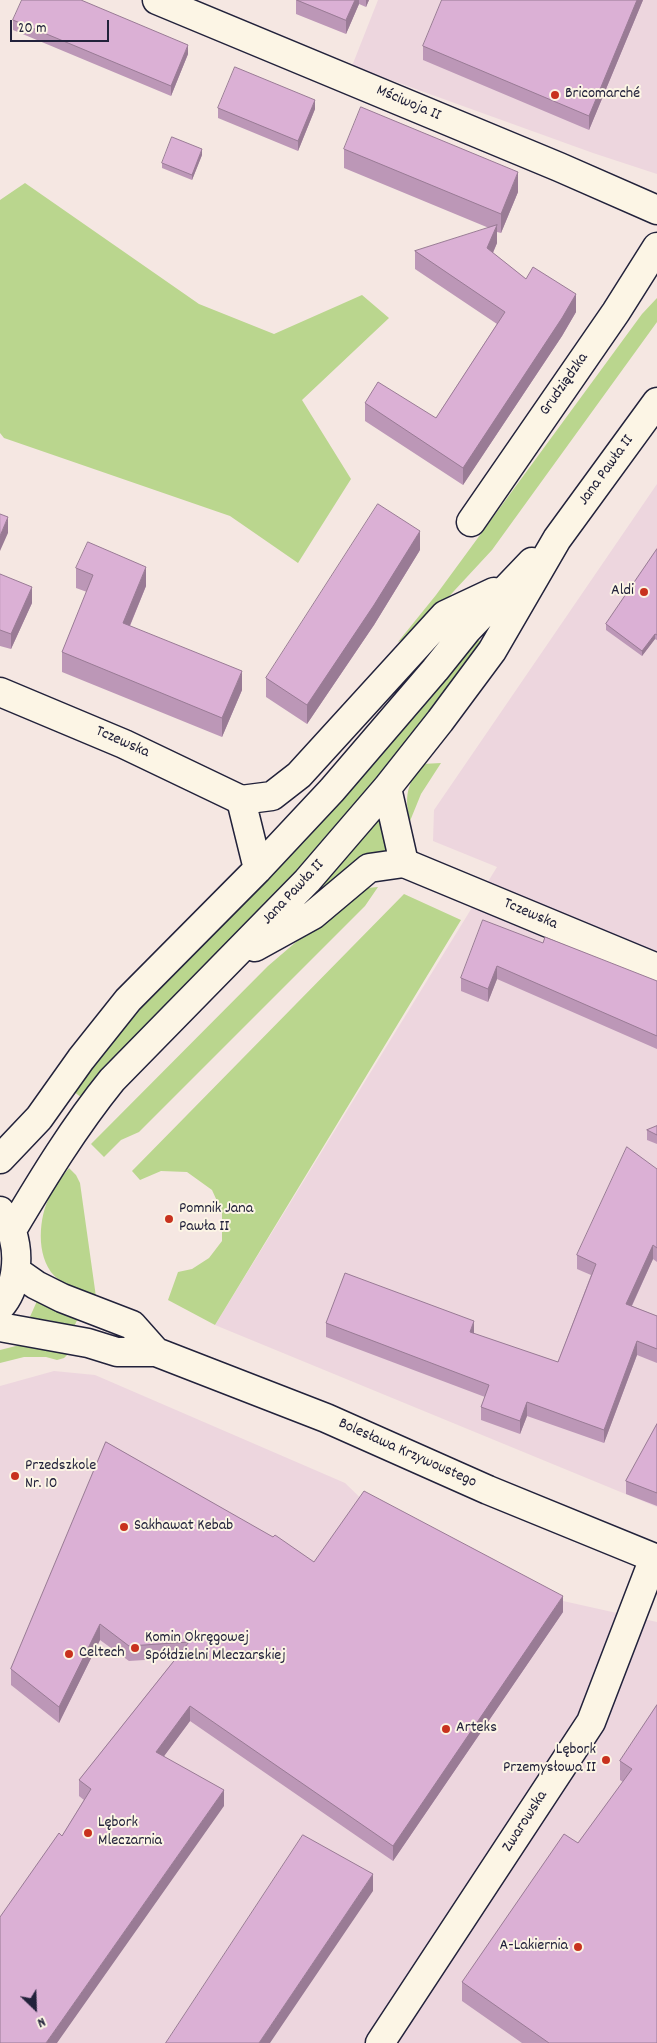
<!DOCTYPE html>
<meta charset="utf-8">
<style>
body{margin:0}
#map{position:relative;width:657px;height:2043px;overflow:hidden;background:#f5e7e2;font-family:Dekko,sans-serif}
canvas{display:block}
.north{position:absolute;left:10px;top:1983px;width:50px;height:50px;-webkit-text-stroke:4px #fcf5e5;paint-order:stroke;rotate:156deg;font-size:14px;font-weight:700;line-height:20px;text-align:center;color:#22223b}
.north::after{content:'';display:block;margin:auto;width:18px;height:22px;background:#22223b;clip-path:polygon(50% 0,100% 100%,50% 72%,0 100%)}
.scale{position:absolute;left:10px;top:20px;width:99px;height:22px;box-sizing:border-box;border:2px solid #22223b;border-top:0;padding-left:6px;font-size:15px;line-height:18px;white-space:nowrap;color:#22223b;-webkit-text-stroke:4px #fcf5e5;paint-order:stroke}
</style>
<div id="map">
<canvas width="657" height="2043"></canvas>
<div class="north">N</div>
<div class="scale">20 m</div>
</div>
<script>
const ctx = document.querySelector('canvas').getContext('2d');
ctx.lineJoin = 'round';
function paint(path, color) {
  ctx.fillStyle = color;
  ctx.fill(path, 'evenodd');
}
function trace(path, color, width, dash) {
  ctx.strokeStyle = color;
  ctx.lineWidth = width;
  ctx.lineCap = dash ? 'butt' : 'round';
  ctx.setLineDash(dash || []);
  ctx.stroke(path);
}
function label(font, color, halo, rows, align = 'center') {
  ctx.font = font + ' Dekko,sans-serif';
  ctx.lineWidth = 4;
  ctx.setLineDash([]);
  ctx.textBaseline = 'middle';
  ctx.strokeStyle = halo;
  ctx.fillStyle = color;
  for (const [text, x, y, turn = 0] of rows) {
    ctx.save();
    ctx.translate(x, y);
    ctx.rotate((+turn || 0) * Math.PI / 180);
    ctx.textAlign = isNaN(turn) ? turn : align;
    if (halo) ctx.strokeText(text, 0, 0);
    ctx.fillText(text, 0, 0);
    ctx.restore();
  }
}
const built = new Path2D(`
 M378,0h279v174l-64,-21 -241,-87z
 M657,484v1023l-442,-182 282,-458 -64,-26 1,-31z
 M54,1371l41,4 250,108 93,90 219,49v421h-657v-657z`);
const green = new Path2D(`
 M25,183l174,121 75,30 88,-39 27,23 -87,82 49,79 -53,84 -68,-47 -226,-78 -4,-5v-233z
 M657,298v24l-165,228 -76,82 -18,10 38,-47 206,-281z
 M477,639l3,2v4c-44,60 -89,119 -138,175 -83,96 -173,186 -260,278l-9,-7c82,-112 186,-207 282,-307 43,-46 82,-96 122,-145z
 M441,763l-20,31 -11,27c-6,-25 -3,-36 12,-57z
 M379,818l14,34 -90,54 -1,-3z
 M378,887l-13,19 -226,226 -18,8 -17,17 -13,-13 177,-178 84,-72 15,-6z
 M404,894l57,26 -246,405 -47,-25 10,-28 14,-3 17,-11 13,-17v-29l-10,-22 -25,-18 -26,-1 -21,9 -8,-9z
 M69,1168l7,7 4,8 16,114c-13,-5 -27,-9 -38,-18 -22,-17 -20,-57 -10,-79 5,-12 13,-22 21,-32z
 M37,1301l12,7 29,10 -4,9 -26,-7 -19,-1z
 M43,1345l26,8 -5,5 -7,2 -11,-3h-22l-24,6v-13l16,-4z`);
const minor = new Path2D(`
 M157,0l402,167 98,43
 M471,522l145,-210 41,-65
 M0,692l124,52 117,56
 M404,863l253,105
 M380,2043l211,-321 63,-164`);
const secondary = new Path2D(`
 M258,869l-17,-69 31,-4 27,-21 146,-160 49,-23
 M255,947l58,-32 56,-47 35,-5 -17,-75
 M0,1159l39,-41 42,-59 47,-59 130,-131 74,-79 103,-120 32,-40 65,-68
 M0,1211c4,6 10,13 12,21 8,24 5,56 -12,75
 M12,1230c31,-52 62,-103 100,-150l195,-199 80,-93 53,-67 52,-70 65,-112 100,-137
 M16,1271l20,14 26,13 70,27 24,27
 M0,1327l88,16 29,9h39l170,66 162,72 169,69`);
const wall = new Path2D(`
 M296,0h73l-3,7 -7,-3 -13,30 -50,-20z
 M643,0l-54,130 -166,-70v-14z
 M13,20l175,34 -17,42 -158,-66z
 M218,108l97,1 -17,42 -80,-33z
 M344,149l174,43 -17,41 -4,-1v11l-4,10 33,26 50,33 -14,24 -99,149 -98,-64v-18l71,15 61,-94 -82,-55v-18l74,-23 -145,-60z
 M202,155l-10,25 -30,-12v-5z
 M657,549v91l-2,-1 -13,17 -36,-26v-6z
 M420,550l-46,75 -67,99 -41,-27v-19z
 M76,568l70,18 -16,40 112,64 -20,47 -160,-65v-20l25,-60 -11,-4z
 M0,574l32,29 -21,46 -11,-3z
 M543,943l114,38v68l-160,-70 -9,23 -27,-11v-13z
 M657,1126v18l-10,-4v-10z
 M657,1169v93l-4,-3 -21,47 25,10v47l-20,-8 -33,88 -77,-27 -7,18 -39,-14v-13l4,-10 -159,-60v-14l148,11 84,28 33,-87 -14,-6v-14z
 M657,1424v82l-31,-12v-13z
 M106,1442l208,120 249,50 -170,249 -203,-140 -26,35 60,50 -162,30 22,-36 -5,-4v-16l97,-122 -47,3 -29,-21 -41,83 -48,-38v-16z
 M657,1705v338h-135l-60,-42v-19l116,-139 45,-61 -3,-2v-19z`);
const shadedWall = new Path2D(`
 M355,0h4v4l-13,30v-14z
 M366,0h3l-3,7z
 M637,0h6l-54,130v-14z
 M188,45v9l-17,42v-10z
 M315,100v9l-17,42v-10z
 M202,149v6l-10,25v-5z
 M518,172v20l-17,41v-19z
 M497,225v18l-10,23v-18z
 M576,294v18l-14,24 -99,149v-17z
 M8,517v16l-8,18v-15z
 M420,531v19l-46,75 -67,99v-19z
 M146,567v19l-23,56v-19z
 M32,587v16l-21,46v-15z
 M655,634v5l-13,17v-5z
 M242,671v19l-20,47v-19z
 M497,966v13l-9,23v-13z
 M653,1245v14l-27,59v-14z
 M474,1321v14l-4,-3z
 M637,1341v14l-33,88v-13z
 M527,1402v14l-7,18v-13z
 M563,1596v16l-170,249v-15z
 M100,1624v16l-41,83v-16z
 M190,1706v15l-34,46v-15z
 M224,1790v16l-167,237h-11z
 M373,1874v17l-103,152h-11z`);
const building = new Path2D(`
 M22,0h59l107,45 -17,41 -158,-66z
 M297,0h58l-9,20z
 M442,0h195l-48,116 -166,-70z
 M235,67l80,33 -17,41 -80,-33z
 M361,107l157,65 -17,42 -157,-65z
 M172,137l30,12 -10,26 -30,-12z
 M497,225l-10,23 39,31 7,-12 43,27 -14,24 -99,150 -98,-65 13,-21 58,36 69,-106 -90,-61z
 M378,504l42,27 -46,74 -67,100 -41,-27z
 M0,514l8,3 -8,19z
 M88,542l58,25 -23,56 119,48 -20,47 -160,-66 31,-77 -17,-7z
 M657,549v86l-2,-1 -13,17 -36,-27z
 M0,574l32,13 -21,47 -11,-4z
 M483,920l60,23 2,-6 112,44v55l-160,-70 -9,23 -27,-11z
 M657,1126v9l-10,-5z
 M627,1147l30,22v79l-4,-3 -27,59 31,12v33l-20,-8 -33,89 -77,-28 -7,19 -39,-14 8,-22 -163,-62 19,-50 129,48 -4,11 88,30 38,-98 -19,-9z
 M657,1424v69l-31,-12z
 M106,1442l167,95 2,-2 39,27 50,-71 199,105 -170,250 -203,-140 -34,46 68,38 -178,253h-46v-126l59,-84 3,3 29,-47 -12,-9 110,-138 -60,4 -29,-22 -41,83 -48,-38z
 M657,1705v338h-108l-87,-61 102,-148 14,9 54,-74 -12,-8z
 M303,1835l70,39 -114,169h-93z`);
const markers = [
 [555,95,5,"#c8321e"],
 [644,592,5,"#c8321e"],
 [169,1219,5,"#c8321e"],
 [15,1476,5,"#c8321e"],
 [124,1527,5,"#c8321e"],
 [135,1648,5,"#c8321e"],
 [69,1654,5,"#c8321e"],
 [446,1729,5,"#c8321e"],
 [606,1760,5,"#c8321e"],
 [88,1833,5,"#c8321e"],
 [578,1947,5,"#c8321e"]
];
const poiNames = [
 ["Bricomarché",565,95],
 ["Aldi",634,592,"right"],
 ["Pomnik Jana",179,1210],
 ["Pawła II",179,1228],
 ["Przedszkole",25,1467],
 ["Nr. 10",25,1485],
 ["Sakhawat Kebab",134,1527],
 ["Komin Okręgowej",145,1639],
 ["Spółdzielni Mleczarskiej",145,1657],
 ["Celtech",79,1654],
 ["Arteks",456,1729],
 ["Lębork",596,1751,"right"],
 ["Przemysłowa II",596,1769,"right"],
 ["Lębork",98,1824],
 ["Mleczarnia",98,1842],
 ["A-Lakiernia",568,1947,"right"]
];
const streetNames = [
 ["Mściwoja II",408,104,23],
 ["Grudziądzka",565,385,-55],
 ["Jana Pawła II",607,471,-54],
 ["Tczewska",122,743,24],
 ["Jana Pawła II",294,893,-47],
 ["Tczewska",530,915,23],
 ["Bolesława Krzywoustego",407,1454,24],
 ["Zwarowska",526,1822,-57]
];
paint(built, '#edd6de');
paint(green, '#bad68e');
trace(minor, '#22223b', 31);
trace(secondary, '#22223b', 31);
trace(minor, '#fcf5e5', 28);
trace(secondary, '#fcf5e5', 28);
paint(wall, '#bc97b7');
paint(shadedWall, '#997b95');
paint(building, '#dbb0d5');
trace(building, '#997b95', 1);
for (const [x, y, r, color] of markers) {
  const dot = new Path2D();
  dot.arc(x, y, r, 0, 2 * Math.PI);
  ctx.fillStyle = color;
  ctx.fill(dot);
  trace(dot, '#fcf5e5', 2);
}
label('16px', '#22223b', '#fcf5e5', poiNames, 'left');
label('16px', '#22223b', '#fcf5e5', streetNames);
</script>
